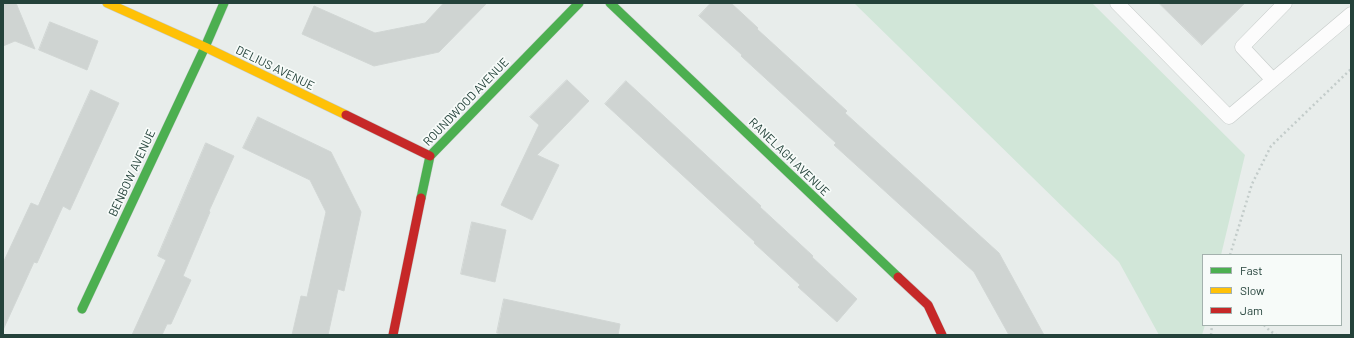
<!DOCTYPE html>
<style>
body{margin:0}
#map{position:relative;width:1354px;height:338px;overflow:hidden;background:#e8edeb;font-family:Barlow,sans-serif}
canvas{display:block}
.frame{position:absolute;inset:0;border:4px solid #24423a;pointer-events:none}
.legend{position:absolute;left:1202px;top:254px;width:140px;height:72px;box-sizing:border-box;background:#f7fbf9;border:1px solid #a3b1ad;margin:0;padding:5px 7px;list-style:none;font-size:12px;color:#24423a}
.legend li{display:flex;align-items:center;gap:8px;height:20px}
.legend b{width:20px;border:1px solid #a3b1ad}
</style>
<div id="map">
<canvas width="1354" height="338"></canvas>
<div class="frame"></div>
<ul class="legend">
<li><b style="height:5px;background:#4caf50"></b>Fast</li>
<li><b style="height:5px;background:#ffc107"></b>Slow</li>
<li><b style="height:5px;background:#c62828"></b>Jam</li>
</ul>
</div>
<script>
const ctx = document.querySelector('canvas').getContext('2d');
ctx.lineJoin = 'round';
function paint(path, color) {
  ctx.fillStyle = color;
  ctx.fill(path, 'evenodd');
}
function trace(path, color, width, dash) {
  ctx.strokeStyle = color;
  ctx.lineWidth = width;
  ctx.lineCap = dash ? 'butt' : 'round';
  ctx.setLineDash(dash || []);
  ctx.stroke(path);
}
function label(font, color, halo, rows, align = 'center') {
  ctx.font = font + ' Barlow,sans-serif';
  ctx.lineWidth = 3.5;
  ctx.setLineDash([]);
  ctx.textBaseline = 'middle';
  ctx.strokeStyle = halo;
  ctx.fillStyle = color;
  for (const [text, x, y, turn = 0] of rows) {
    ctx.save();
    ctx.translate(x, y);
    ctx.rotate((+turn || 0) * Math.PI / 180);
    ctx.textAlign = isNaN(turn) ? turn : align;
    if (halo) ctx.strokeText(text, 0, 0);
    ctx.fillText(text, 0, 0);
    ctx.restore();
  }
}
const green = new Path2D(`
 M854,3h238l153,152 -24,100h-18v70h2l-3,10h-43l-40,-73z`);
const building = new Path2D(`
 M3,3h13l19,46 -20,-8 -12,5z
 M444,3h43l-48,49 -65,14 -72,-32 12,-28 61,27 50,-10z
 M711,3h20l27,25 -1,1 90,82 -2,2 154,140 45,82h-35l-35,-63 -140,-127 2,-2 -95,-87 1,-1 -43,-39z
 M1159,3h86l-43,42z
 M50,22l48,19 -11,29 -48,-20z
 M567,80l22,21 -52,54 22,10 -27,55 -31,-15 38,-80 -9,-8z
 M626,81l135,125 -1,1 53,49 -1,1 45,42 -20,23 -39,-35 2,-2 -46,-42 1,-1 -150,-138z
 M91,90l28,13 -49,107 -7,-4 -26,57 -3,-1 -31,68v-67l28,-60 7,3z
 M258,117l73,35 30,60 -17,79 -6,-2 -10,46h-36l9,-39 6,1 19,-85 -16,-32 -67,-32z
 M206,143l28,13 -25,55 1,1 -27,64 8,4 -20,44h-4l-5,11h-30l34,-75 -8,-4z
 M472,222l34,8 -11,52 -34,-8z
 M504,299l116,25 -2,11h-109l-12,-2z`);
const path = new Path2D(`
 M1230,255l22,-71 19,-38 80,-77
 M1264,325l5,5 7,5
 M1211,335l1,-10`);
const lane = new Path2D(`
 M1117,3l112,114 122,-103
 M1273,80l-31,-33 43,-44`);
const fast = new Path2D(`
 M610,3l288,274
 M421,198l9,-42 149,-153
 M82,309l123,-262 19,-44`);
const slow = new Path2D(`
 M107,3l98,44 141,68`);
const jam = new Path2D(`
 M346,115l84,41
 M898,277l30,28 14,30
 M393,335l28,-137`);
const streetNames = [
 ["DELIUS AVENUE",275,68,26],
 ["ROUNDWOOD AVENUE",466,102,-46],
 ["RANELAGH AVENUE",789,157,44],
 ["BENBOW AVENUE",132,173,-65]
];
paint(green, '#d1e6d8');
paint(building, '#cfd4d2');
trace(building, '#d1d6d4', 1);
trace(lane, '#c5cac8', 15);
trace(fast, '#c3cbc8', 10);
trace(slow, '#c3cbc8', 10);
trace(jam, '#c3cbc8', 10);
trace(path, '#c3ccca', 2.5, [2, 3]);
trace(lane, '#fcfcfc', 14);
trace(fast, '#4caf50', 9);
trace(slow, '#ffc107', 9);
trace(jam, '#c62828', 9);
label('12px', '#24423a', '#f7fbf9', streetNames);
</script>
